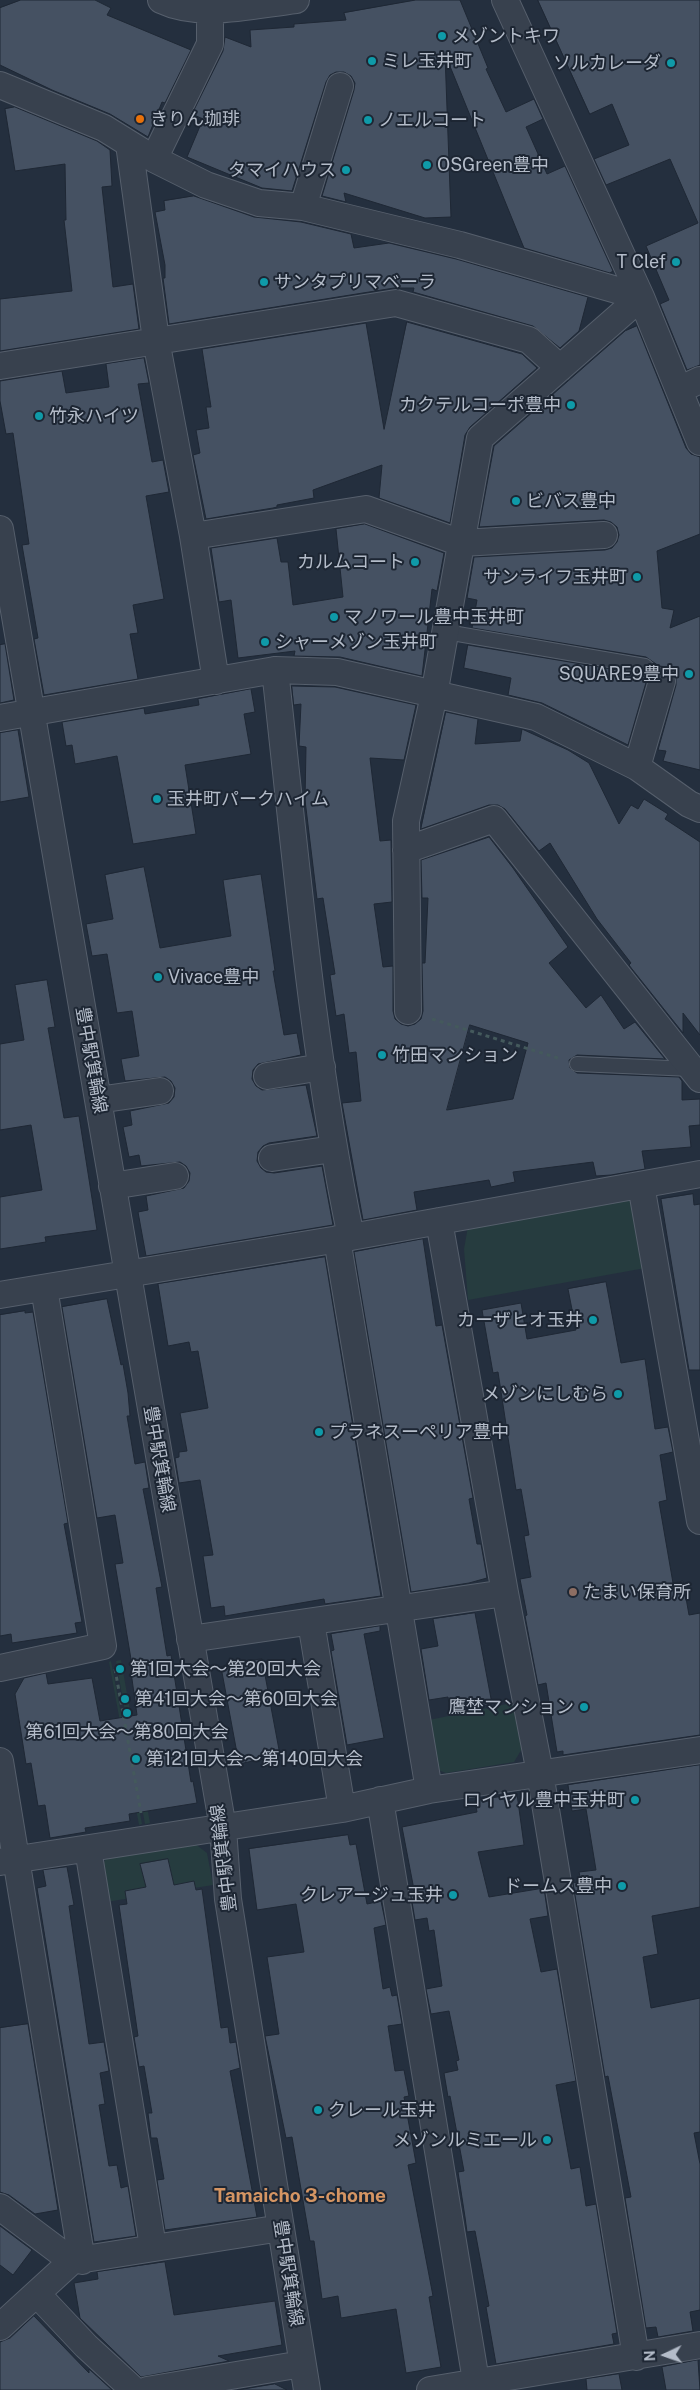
<!DOCTYPE html>
<meta charset="utf-8">
<style>
body{margin:0}
#map{position:relative;width:700px;height:2390px;overflow:hidden;background:#242f3e;font-family:"Public Sans",sans-serif}
canvas{display:block}
.north{position:absolute;left:640px;top:2330px;width:50px;height:50px;-webkit-text-stroke:4px #1d2633;paint-order:stroke;rotate:267deg;font-size:14px;font-weight:700;line-height:20px;text-align:center;color:#b4bcc9}
.north::after{content:'';display:block;margin:auto;width:18px;height:22px;background:#b4bcc9;clip-path:polygon(50% 0,100% 100%,50% 72%,0 100%)}
</style>
<div id="map">
<canvas width="700" height="2390"></canvas>
<div class="north">N</div>
</div>
<script>
const ctx = document.querySelector('canvas').getContext('2d');
ctx.lineJoin = 'round';
function paint(path, color) {
  ctx.fillStyle = color;
  ctx.fill(path, 'evenodd');
}
function trace(path, color, width, dash) {
  ctx.strokeStyle = color;
  ctx.lineWidth = width;
  ctx.lineCap = dash ? 'butt' : 'round';
  ctx.setLineDash(dash || []);
  ctx.stroke(path);
}
function label(font, color, halo, rows, align = 'center') {
  ctx.font = font + ' "Public Sans","Noto Sans JP",sans-serif';
  ctx.lineWidth = 4;
  ctx.setLineDash([]);
  ctx.textBaseline = 'middle';
  ctx.strokeStyle = halo;
  ctx.fillStyle = color;
  for (const [text, x, y, turn = 0] of rows) {
    ctx.save();
    ctx.translate(x, y);
    ctx.rotate((+turn || 0) * Math.PI / 180);
    ctx.textAlign = isNaN(turn) ? turn : align;
    if (halo) ctx.strokeText(text, 0, 0);
    ctx.fillText(text, 0, 0);
    ctx.restore();
  }
}
const green = new Path2D(`
 M632,1191l19,76 -183,33 -4,-51 5,-28z
 M121,1660l29,163 -5,1 -29,-163z
 M111,1661l31,163 -3,1 -30,-163z
 M517,1702l6,45 -9,15 -68,11 -8,-3 -9,-50z
 M194,1843l13,10 6,32 -107,17 -5,-35 6,-10z`);
const building = new Path2D(`
 M21,0h74l16,8 -4,7 84,35 -26,53 -3,-1 -14,35 -38,-23 -58,-24 -52,-25v-57z
 M416,0h44l28,68 -2,1 20,43 28,-13 9,20 -17,8 21,47 18,-8 48,105 -3,2 -86,-25 -79,-194 6,163 -26,1 -81,-25 2,9 -24,-6 32,-106 1,-7 -4,-7 -7,-4h-8l-6,3 -4,7 -34,109 -30,-3 -75,-31 16,-38 -11,-5 31,-63 2,-14 26,10 -1,-17 44,-3v-3l52,-4 -2,-7z
 M538,0h162v365l-13,5 -27,-66 9,-4 -23,-54 52,-23 -28,-64 -64,26 -12,-26 35,-14 -17,-41 -22,10z
 M15,107l82,34 13,9 2,36 -10,1 11,100 20,-3 6,45 -139,22v-52l72,-8 -8,-71h2l-1,-56 -50,7 -10,-62z
 M194,196l60,21 47,5 50,12 3,14 35,-5 67,16 132,38 -9,34 -19,17 -27,-22 -120,-34 1,-4h-20l-225,36 -6,-46h2v-13l-10,-53 10,-2 -1,-9z
 M407,322l115,32 15,14 -67,59 -5,8 -15,88 -71,-25 3,-33 -69,25 1,8 -37,7v2l-4,1 -67,11 -13,-64 7,-2 -4,-23 13,-2 -3,-21h5l-9,-58 164,-26 18,106z
 M637,326l49,122 5,6 9,3v77l-43,17 5,57 12,2 -4,18 30,-12v154l-37,-9 3,-10 -8,-1 18,-65v-8l-4,-7 -5,-3 -8,-1 -13,-9 -174,-29 5,-28 -10,-2 7,-41 131,-7 7,-2 5,-6 2,-7 -2,-8 -6,-5 -7,-2 -125,7 15,-81 131,-115z
 M144,358l5,25 -11,1 14,78 11,-2 6,32 -23,4 18,103 -31,6 5,28 -8,1 8,45 -94,16 -10,-56 4,-1 -16,-93 7,-1 -16,-111 -7,1 -6,-33v-20l62,-10 4,22 43,-6 -3,-23z
 M365,524l79,29 -7,38 -5,-2 -10,87 -82,-19 -46,-1 1,-5 -57,7 -7,-58 -12,2 -8,-54 66,-10 4,24h7l5,43 50,-8 -7,-68z
 M5,644l9,56 -14,3v-58z
 M468,645l173,29 6,5 -19,66 -86,-42 -34,-8 3,-17 -47,-10z
 M292,686l43,1 81,18 -12,55 -34,-2 10,83 11,-1 1,62 -18,2 9,63 10,-1v45l2,8 6,5 7,2 7,-2 6,-5 2,-8 -1,-48h3l3,-65h-6l-1,-38 68,-23 24,31 55,79 -19,16 37,45 15,-13 23,34 11,-7 30,37 -88,-4 -8,5 1,8 7,5 102,4 3,4v19l18,-1v26l-11,1 2,21 -49,4 3,18 -34,6 -15,1 -3,-14 -80,10 2,10 -24,5 -2,-7 -75,12 3,18 -54,10 -21,-117 19,-2 -5,-49 -7,1 -5,-39 -8,2 -6,-41 5,-1 -12,-76 -6,1 -12,-99 1,-53 -7,-1 2,-42 -7,1zM470,1025l58,18 -15,56 -66,11z
 M251,689l4,23 -11,2 7,40 -66,11 11,69 -63,10 -16,-88 -42,8 -3,-19 -6,1 -4,-24 82,-14 1,6 54,-9 -1,-6z
 M446,712l32,7 -3,25 45,-3 2,-12 46,21 21,13 30,61 12,-19 7,4 6,-10 24,15 -3,5 35,23v193l-17,-22v20l-51,-64 -3,-4 2,-2 -34,-44 -47,-76 -11,8 -34,-42 -7,-4h-9l-68,24z
 M18,730l11,67 -29,5v-69z
 M144,867l16,81 71,-12 -8,-56 38,-6 14,97h-2l11,64 13,-2 4,22 -43,9 -5,6 -1,9 4,7 6,4 44,-5 11,51 -48,7 -6,3 -5,6 -1,9 4,7 5,4 8,1 48,-7 11,59 -187,31 -8,-44 10,-2 -2,-14 38,-8 5,-7 1,-8 -4,-7 -6,-4 -39,4 -2,-11 -10,2 -6,-30 9,-2 -2,-14 39,-8 5,-6 1,-9 -4,-7 -6,-4 -40,4 -4,-22 18,-3 -7,-45 -15,2 -10,-59 -15,2 -6,-32 27,-5 -8,-44z
 M47,980l8,47 -7,1 16,90 15,-2 18,114 -52,7 1,5 -46,7v-52l42,-7 -11,-65 -31,5v-86l24,-4 -9,-55z
 M693,1194l1,11 6,-1v166h-11l-28,-171z
 M423,1239l13,87 6,-1 31,173 -4,1 8,45h4l6,34 -18,5 -58,9 -57,-340z
 M325,1257l56,339 -56,8 -1,-5 -99,17 -1,-10 -13,2 -8,-52 10,-1 -13,-75 -21,3 -4,-25 4,-1v-5l8,-1 -7,-38 28,-5 -10,-57 -7,1 -2,-10 -21,4 -10,-62z
 M606,1282l15,81 24,-4 10,70 13,-2 5,25 -13,3 7,45 -8,2 14,81 10,-2 6,34 11,-2v122l-137,20v-4l-6,1 -11,-69 -8,2 -13,-69 2,-1 -7,-36 11,-2 -7,-41 5,-1 -8,-46 -5,1 -18,-118 -5,1 -11,-63 39,-7 6,36 49,-9 -8,-41z
 M107,1299l14,66 2,-1 5,29 2,23h-3l8,48 10,-2 4,26 -6,1 19,98 -6,1 11,68 4,-1 20,127 2,-1 4,22 -68,11 1,7 -45,7 1,4 -36,6 -5,-33 -7,1 -7,-43 -5,1 -11,-70 9,-16 22,-5 2,11 44,-6 8,43 37,-6 -6,-43 2,-1 -18,-107 8,-1 -8,-48 -18,3 -35,-211z
 M25,1311v2l8,-1 35,211 -4,1 18,98 -7,1 2,10 -65,10 -1,-9 -11,2v-321z
 M475,1613l17,91 -42,8 -2,-15 -19,3 -8,-51 17,-3 -5,-27z
 M380,1626v5l-16,3 20,104 -37,7 -16,-94 3,-1 -3,-16z
 M262,1659l18,96 -41,9 -18,-97z
 M700,1765v142l-48,9 6,38 -15,3 8,51 49,-10v134l-6,1 6,31v146l-10,2 3,19 -35,6 -2,-10 -10,1 -21,-130 6,-1 -23,-121 -3,1 -32,-194 8,-2 -2,-9 17,-2 -10,-61 -14,2 -4,-26z
 M517,1794l7,51 -46,7 11,45 55,-9 4,28 -18,3 11,53 16,-3 19,112 -20,4 15,84 9,-2 6,39 10,-2 21,129 -5,1 2,10 -118,20 -10,-57 3,-1 -14,-75 -8,1 -2,-15 -7,-45 6,-1 -14,-75 -2,1 -4,-24 14,-3 -2,-9 3,-1 -10,-49 -18,3 -5,-25 16,-3 -8,-56 -5,1 -2,-13 -12,2 -4,-24 4,-1 -13,-68 75,-15 -2,-11z
 M348,1835l2,10 6,-1 11,60 14,-3 5,24 -12,3 9,61 7,-2 2,9 5,-1 5,29 -14,2 7,45 9,-1 5,26 -5,1 12,66 -8,2 25,131 -4,1 12,70 -35,6 -10,-64 -55,9 -3,-22 -16,3 -8,-58h-4l-18,-104 -6,1 -21,-102 14,-2 -12,-77 37,-5 -8,-48 -39,6 -8,-61z
 M168,1859l6,26 20,-4 2,9 6,-1 19,139 7,-1 2,16 6,-1 4,26 -10,3 27,146 -92,13 -8,-50 7,-1 -7,-41h-6l-3,-25h4l-8,-47 -5,1 -5,-30 4,-1 -19,-131 8,-1 -2,-13 21,-4 -6,-23z
 M67,1867l7,38 -5,1 20,138 15,-2 5,29 -9,2 5,31 -6,1 10,61 8,-1 4,23 7,-2 8,50 -42,6 -57,-354 9,-2 -3,-16z
 M28,2024l30,186 -23,4 -26,-19 -9,-3v-164z
 M0,2226l32,24 -19,25 -13,-10z
 M165,2262l9,53 101,-14 7,44 -64,11 11,5 -88,16 -61,-59 -6,-35 24,-4 -1,-7z
 M34,2316l55,57v-4l23,21h-112v-48l10,-4z
 M698,2360l2,30h-34l-4,-23z
 M619,2374l3,16h-35l-1,-11z
 M275,2384l12,6h-49z`);
const path = new Path2D(`
 M432,1019l126,39
 M115,1669l26,144`);
const service = new Path2D(`
 M446,632l199,34 17,15
 M577,1064l115,5`);
const minor = new Path2D(`
 M161,0c40,19 92,5 135,0
 M505,0l136,297 59,145
 M0,85l104,43 50,31 52,26 53,18 44,4 157,38 181,52 -161,141 -46,257 -28,126 2,190
 M129,144l27,196 37,196 23,145
 M154,159l56,-115v-35
 M303,207l37,-121
 M0,366l396,-63 133,37 31,28
 M679,390l21,-10
 M0,529l223,1299 5,71 79,491
 M193,536l173,-27 95,34 143,-8
 M275,670c21,189 37,380 76,567
 M0,718l275,-48 62,2 199,45 101,50 52,37 11,5
 M637,767l25,-86
 M406,850l88,-31 206,260
 M267,1076l55,-9
 M98,1100l62,-9
 M272,1158l61,-9
 M641,1185l59,336
 M112,1186l63,-10
 M439,1221l66,372 35,180 96,584
 M337,1239l92,551
 M0,1295l351,-58 349,-63
 M311,1622l31,187
 M190,1639l315,-46
 M0,1668l103,-22 -59,-358
 M0,1761l82,500
 M380,1800l96,581
 M88,1849l65,398
 M0,1862l342,-53 87,-19 271,-40
 M0,2207l72,54
 M37,2294l49,52 48,44
 M0,2327l72,-66 209,-33
 M147,2390l155,-26
 M430,2390l270,-45`);
const markers = [
 [442,36,5,"#0f9aa8"],
 [372,61,5,"#0f9aa8"],
 [671,63,5,"#0f9aa8"],
 [140,119,5,"#e8710a"],
 [368,120,5,"#0f9aa8"],
 [427,165,5,"#0f9aa8"],
 [346,170,5,"#0f9aa8"],
 [676,262,5,"#0f9aa8"],
 [264,282,5,"#0f9aa8"],
 [571,405,5,"#0f9aa8"],
 [39,416,5,"#0f9aa8"],
 [516,501,5,"#0f9aa8"],
 [415,562,5,"#0f9aa8"],
 [637,577,5,"#0f9aa8"],
 [334,617,5,"#0f9aa8"],
 [265,642,5,"#0f9aa8"],
 [689,674,5,"#0f9aa8"],
 [157,799,5,"#0f9aa8"],
 [158,977,5,"#0f9aa8"],
 [382,1055,5,"#0f9aa8"],
 [593,1320,5,"#0f9aa8"],
 [618,1394,5,"#0f9aa8"],
 [319,1432,5,"#0f9aa8"],
 [573,1592,5,"#8d6e63"],
 [120,1669,5,"#0f9aa8"],
 [125,1699,5,"#0f9aa8"],
 [584,1707,5,"#0f9aa8"],
 [127,1713,5,"#0f9aa8"],
 [136,1759,5,"#0f9aa8"],
 [635,1800,5,"#0f9aa8"],
 [622,1886,5,"#0f9aa8"],
 [453,1895,5,"#0f9aa8"],
 [318,2110,5,"#0f9aa8"],
 [547,2140,5,"#0f9aa8"]
];
const poiNames = [
 ["メゾントキワ",452,36],
 ["ミレ玉井町",382,61],
 ["ソルカレーダ",661,63,"right"],
 ["きりん珈琲",150,119],
 ["ノエルコート",378,120],
 ["OSGreen豊中",437,165],
 ["タマイハウス",336,170,"right"],
 ["T Clef",666,262,"right"],
 ["サンタプリマベーラ",274,282],
 ["カクテルコーポ豊中",561,405,"right"],
 ["竹永ハイツ",49,416],
 ["ビバス豊中",526,501],
 ["カルムコート",405,562,"right"],
 ["サンライフ玉井町",627,577,"right"],
 ["マノワール豊中玉井町",344,617],
 ["シャーメゾン玉井町",275,642],
 ["SQUARE9豊中",679,674,"right"],
 ["玉井町パークハイム",167,799],
 ["Vivace豊中",168,977],
 ["竹田マンション",392,1055],
 ["カーザヒオ玉井",583,1320,"right"],
 ["メゾンにしむら",608,1394,"right"],
 ["プラネスーペリア豊中",329,1432],
 ["たまい保育所",583,1592],
 ["第1回大会〜第20回大会",130,1669],
 ["第41回大会〜第60回大会",135,1699],
 ["鷹埜マンション",574,1707,"right"],
 ["第61回大会〜第80回大会",127,1732,"center"],
 ["第121回大会〜第140回大会",146,1759],
 ["ロイヤル豊中玉井町",625,1800,"right"],
 ["ドームス豊中",612,1886,"right"],
 ["クレアージュ玉井",443,1895,"right"],
 ["クレール玉井",328,2110],
 ["メゾンルミエール",537,2140,"right"]
];
const streetNames = [
 ["豊中駅箕輪線",91,1060,80],
 ["豊中駅箕輪線",159,1459,80],
 ["豊中駅箕輪線",224,1858,-97],
 ["豊中駅箕輪線",288,2273,81]
];
const neighbourhoodNames = [
 ["Tamaicho 3-chome",300,2196]
];
paint(green, '#263c3f');
paint(building, '#455162');
trace(building, '#1f2835', 1);
trace(service, '#565f6c', 16);
trace(minor, '#565f6c', 28);
trace(path, '#44595c', 3, [4, 4]);
trace(service, '#38414e', 14);
trace(minor, '#38414e', 26);
for (const [x, y, r, color] of markers) {
  const dot = new Path2D();
  dot.arc(x, y, r, 0, 2 * Math.PI);
  ctx.fillStyle = color;
  ctx.fill(dot);
  trace(dot, '#1d2633', 2);
}
label('18px', '#b4bcc9', '#1d2633', poiNames, 'left');
label('18px', '#b4bcc9', '#1d2633', streetNames);
label('bold 19px', '#d59563', '#1d2633', neighbourhoodNames);
</script>
